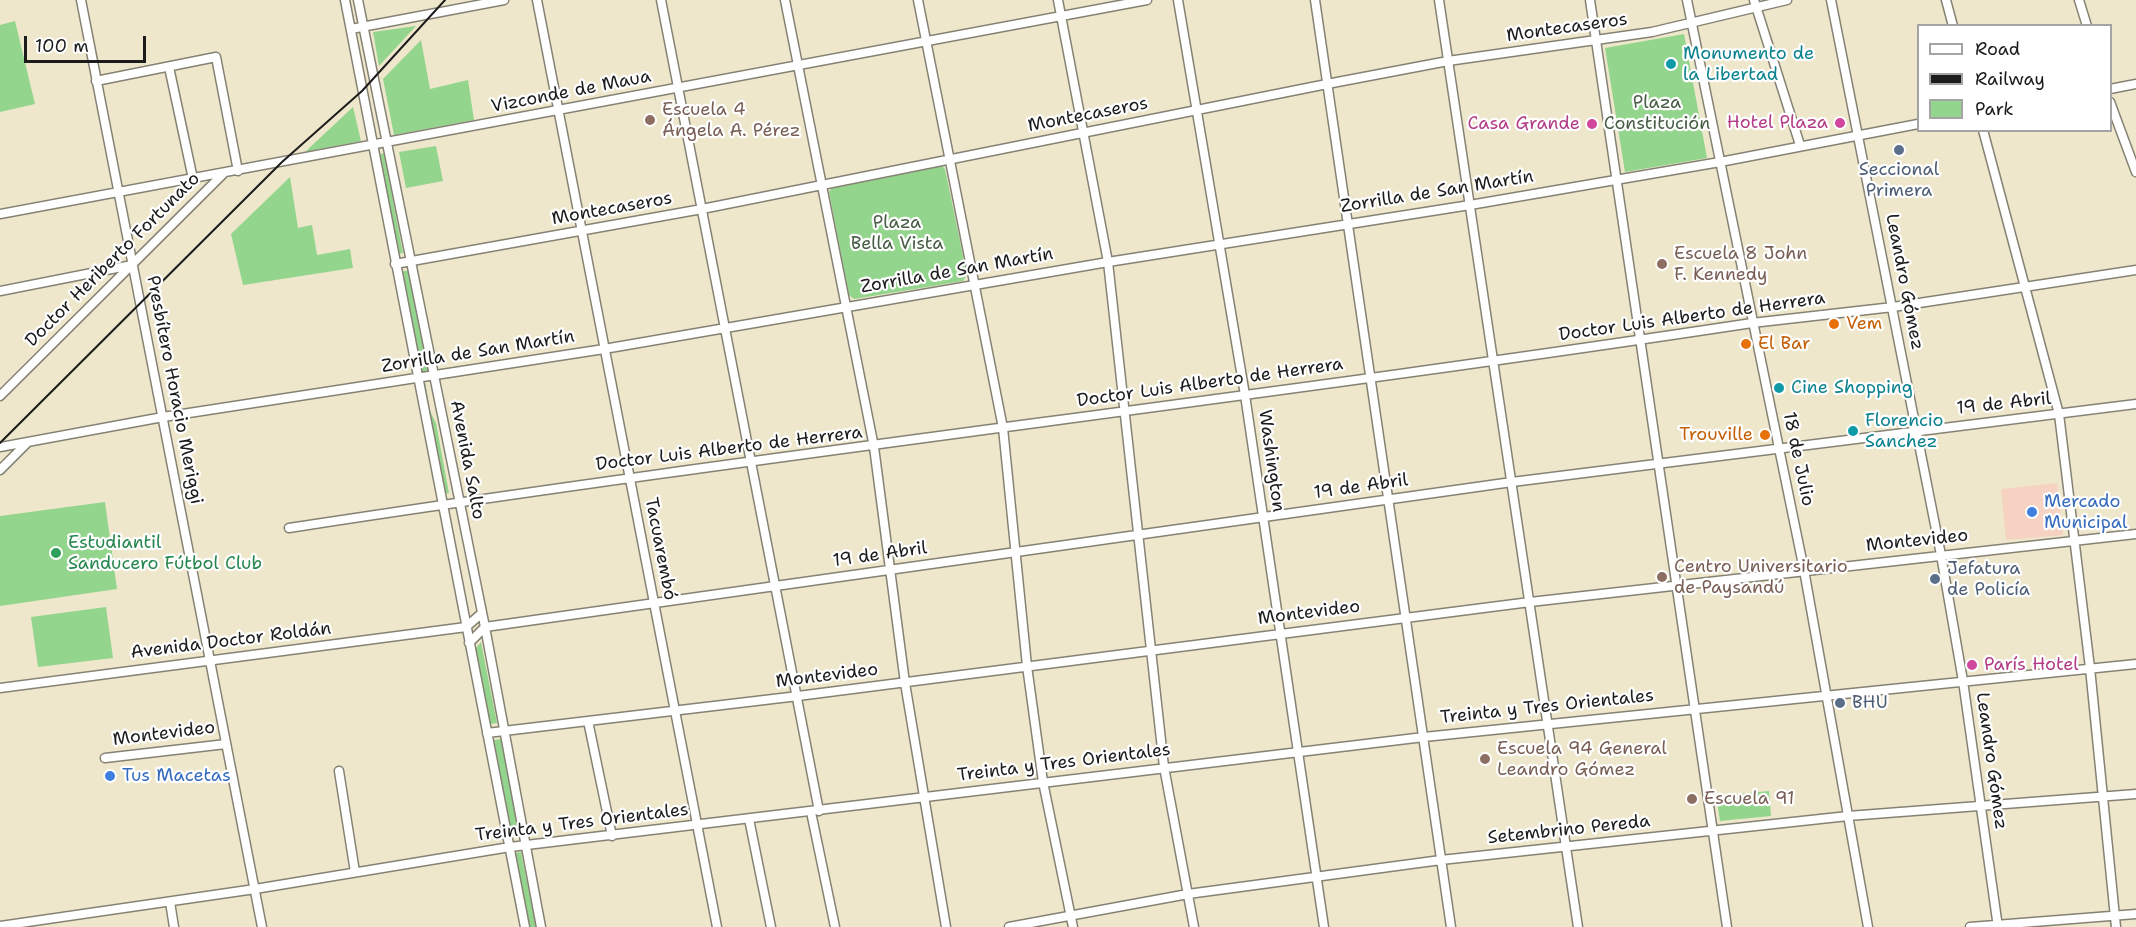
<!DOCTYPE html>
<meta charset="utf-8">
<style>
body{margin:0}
#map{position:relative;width:2136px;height:927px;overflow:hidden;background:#eee7cb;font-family:"Shantell Sans",sans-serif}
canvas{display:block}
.legend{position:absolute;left:1917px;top:24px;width:195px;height:108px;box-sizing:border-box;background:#fff;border:2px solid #a4a4a4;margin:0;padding:8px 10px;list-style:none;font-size:18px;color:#1c1c1c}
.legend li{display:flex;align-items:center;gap:12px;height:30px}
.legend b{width:30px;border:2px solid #a4a4a4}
.scale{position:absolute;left:24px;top:36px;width:122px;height:27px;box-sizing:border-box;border:3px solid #1c1c1c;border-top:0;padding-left:8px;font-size:18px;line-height:21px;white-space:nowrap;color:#1c1c1c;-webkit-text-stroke:4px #fff;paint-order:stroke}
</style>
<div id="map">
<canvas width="2136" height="927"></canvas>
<ul class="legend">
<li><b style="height:8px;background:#fff"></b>Road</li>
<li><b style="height:8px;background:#1c1c1c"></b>Railway</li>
<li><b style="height:16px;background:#93d58d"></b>Park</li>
</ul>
<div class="scale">100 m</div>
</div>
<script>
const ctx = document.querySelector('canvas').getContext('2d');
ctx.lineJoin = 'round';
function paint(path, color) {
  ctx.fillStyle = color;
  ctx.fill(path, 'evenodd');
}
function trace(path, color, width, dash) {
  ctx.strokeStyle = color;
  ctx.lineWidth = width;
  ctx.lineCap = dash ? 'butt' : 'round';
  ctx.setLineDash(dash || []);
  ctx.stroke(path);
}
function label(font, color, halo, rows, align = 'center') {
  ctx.font = font + ' "Shantell Sans",sans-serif';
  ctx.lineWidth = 4.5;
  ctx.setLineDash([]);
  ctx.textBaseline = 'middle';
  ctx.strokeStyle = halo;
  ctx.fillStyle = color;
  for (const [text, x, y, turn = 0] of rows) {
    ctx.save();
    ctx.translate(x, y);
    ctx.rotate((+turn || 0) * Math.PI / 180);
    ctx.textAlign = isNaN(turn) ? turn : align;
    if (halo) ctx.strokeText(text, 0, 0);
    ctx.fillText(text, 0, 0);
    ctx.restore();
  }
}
const built = new Path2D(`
 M2057,483l6,52 -57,5 -5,-51z`);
const green = new Path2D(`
 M15,21l20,83 -35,8v-87z
 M416,26l-37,40 -6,-34z
 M1684,34l23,124 -82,14 -20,-124z
 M421,40l9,49 38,-9 6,40 -80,15 -11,-56z
 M353,107l8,34 -56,11z
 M436,146l7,35 -37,7 -7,-36z
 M384,153l19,100 -6,1 -19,-99z
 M942,166l3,3 22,106 -4,6 -109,18 -5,-4 -20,-103 3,-4z
 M290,177l8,51 14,-3 5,30 33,-6 3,19 -110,17 -12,-51z
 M409,270l20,102 -10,2 -18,-102z
 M425,381l5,30 6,12 13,70 -6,1 -22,-112z
 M105,502l12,87 -117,17v-90z
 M106,607l7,51 -75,9 -7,-50z
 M481,642l16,81 -7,1 -15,-75z
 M501,739l17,89 -7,2 -17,-90z
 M1769,791l2,25 -51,5 -4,-25z
 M521,852l15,75h-8l-14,-74z`);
const minor = new Path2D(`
 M81,0l181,927
 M345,0l180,927
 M358,0l127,627 56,300
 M537,0l180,927
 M661,0l158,811
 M785,0l89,447 31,236 41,244
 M918,0l85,428 24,238 16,116 30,145
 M1058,0l50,262 56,505 30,160
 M1178,0l67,395 79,532
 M1315,0l136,927
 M1439,0l139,927
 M1590,0l137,927
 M1687,0l117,570 64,357
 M1754,0l46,145
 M1831,0l110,555 22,126 35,246
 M1946,0l7,26
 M2079,0l8,26
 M351,29l153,-29
 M169,67l24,112
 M96,81l120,-24 22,114
 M2110,89l26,-5
 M2110,102l26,70
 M1983,130l76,284 31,254 26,259
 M0,214l1147,-214
 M395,264l307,-55 625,-125 121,-23 204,-29 135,-32
 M0,291l132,-26
 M0,396l223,-222
 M0,447l163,-30 441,-68 504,-87 362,-57 250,-43 198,-38
 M0,470l27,-27
 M289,528c487,-75 976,-131 1463,-205l141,-16 243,-37
 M469,643l16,-16 1027,-145 624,-78
 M0,688l466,-61 16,-14
 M588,721l24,115
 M487,733l311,-37 732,-94 606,-68
 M105,758l121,-14
 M339,771l16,101
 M811,812l24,115
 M749,819l22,108
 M170,902l4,25
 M0,926l255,-37 255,-42 914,-110 712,-73
 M1009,927l179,-33 253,-34 407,-44 288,-22
 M1970,927l166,-13`);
const rail = new Path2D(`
 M0,443l282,-281 80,-71 83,-91`);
const markers = [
 [1671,64,6,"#0f9aa8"],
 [650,120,6,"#8d6e63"],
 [1840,123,6,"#d1479c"],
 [1592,124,6,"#d1479c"],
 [1899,150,6,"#5c6f8a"],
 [1662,264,6,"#8d6e63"],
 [1834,324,6,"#e8710a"],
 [1746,344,6,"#e8710a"],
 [1779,388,6,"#0f9aa8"],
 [1853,431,6,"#0f9aa8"],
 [1765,435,6,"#e8710a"],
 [2032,512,6,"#3f7fe0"],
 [56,553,6,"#2e9e5b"],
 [1662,577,6,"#8d6e63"],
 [1935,579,6,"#5c6f8a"],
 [1972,665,6,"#d1479c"],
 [1840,703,6,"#5c6f8a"],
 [1485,759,6,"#8d6e63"],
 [110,776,6,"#3f7fe0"],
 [1692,799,6,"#8d6e63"]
];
const streetNames = [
 ["Montecaseros",1567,28,-8],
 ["Vizconde de Maua",571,92,-11],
 ["Montecaseros",1088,115,-11],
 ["Zorrilla de San Martín",1437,192,-9],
 ["Montecaseros",612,209,-10],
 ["Doctor Heriberto Fortunato",113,260,-45],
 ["Zorrilla de San Martín",957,271,-10],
 ["Leandro Gómez",1904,282,79],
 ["Doctor Luis Alberto de Herrera",1692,317,-8],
 ["Zorrilla de San Martín",478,352,-9],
 ["Doctor Luis Alberto de Herrera",1210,383,-8],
 ["Presbítero Horacio Meriggi",174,390,79],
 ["19 de Abril",2004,404,-6],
 ["Doctor Luis Alberto de Herrera",729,449,-7],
 ["18 de Julio",1798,459,78],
 ["Avenida Salto",467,460,79],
 ["Washington",1271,461,82],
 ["19 de Abril",1361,487,-8],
 ["Montevideo",1917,541,-6],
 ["Tacuarembó",660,549,79],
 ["19 de Abril",880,555,-8],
 ["Montevideo",1309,613,-7],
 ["Avenida Doctor Roldán",231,641,-7],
 ["Montevideo",827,676,-7],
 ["Treinta y Tres Orientales",1547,707,-6],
 ["Montevideo",164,734,-7],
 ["Leandro Gómez",1991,761,82],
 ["Treinta y Tres Orientales",1064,763,-7],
 ["Treinta y Tres Orientales",582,823,-7],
 ["Setembrino Pereda",1569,830,-6]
];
const cultureNames = [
 ["Monumento de",1683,54],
 ["la Libertad",1683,75],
 ["Cine Shopping",1791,388],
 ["Florencio",1865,421],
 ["Sanchez",1865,442]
];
const parkNames = [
 ["Plaza",1657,103],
 ["Constitución",1657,124],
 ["Plaza",897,223],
 ["Bella Vista",897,244]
];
const educationNames = [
 ["Escuela 4",662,110],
 ["Ángela A. Pérez",662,131],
 ["Escuela 8 John",1674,254],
 ["F. Kennedy",1674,275],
 ["Centro Universitario",1674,567],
 ["de Paysandú",1674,588],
 ["Escuela 94 General",1497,749],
 ["Leandro Gómez",1497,770],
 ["Escuela 91",1704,799]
];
const hotelNames = [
 ["Hotel Plaza",1828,123],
 ["Casa Grande",1580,124],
 ["París Hotel",1984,665,"left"]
];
const serviceNames = [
 ["Seccional",1899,170,"center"],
 ["Primera",1899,191,"center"],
 ["Jefatura",1947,569],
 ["de Policía",1947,590],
 ["BHU",1852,703]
];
const foodNames = [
 ["Vem",1846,324],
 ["El Bar",1758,344],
 ["Trouville",1753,435,"right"]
];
const shopNames = [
 ["Mercado",2044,502],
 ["Municipal",2044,523],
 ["Tus Macetas",122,776]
];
const leisureNames = [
 ["Estudiantil",68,543],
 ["Sanducero Fútbol Club",68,564]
];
paint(built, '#f5d2c2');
paint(green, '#93d58d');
trace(minor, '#858274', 11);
trace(minor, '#fff', 8);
trace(rail, '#1c1c1c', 2);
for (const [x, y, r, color] of markers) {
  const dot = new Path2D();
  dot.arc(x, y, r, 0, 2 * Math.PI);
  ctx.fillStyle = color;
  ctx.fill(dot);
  trace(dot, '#fff', 2);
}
label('18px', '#1c1c1c', '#fff', streetNames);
label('18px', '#0d838f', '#fff', cultureNames, 'left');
label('18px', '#465d44', '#fff', parkNames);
label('18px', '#785e54', '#fff', educationNames, 'left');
label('18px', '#b23c85', '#fff', hotelNames, 'right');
label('18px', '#4e5e75', '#fff', serviceNames, 'left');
label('18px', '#c56008', '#fff', foodNames, 'left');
label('18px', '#366cbe', '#fff', shopNames, 'left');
label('18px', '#27864d', '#fff', leisureNames, 'left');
</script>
